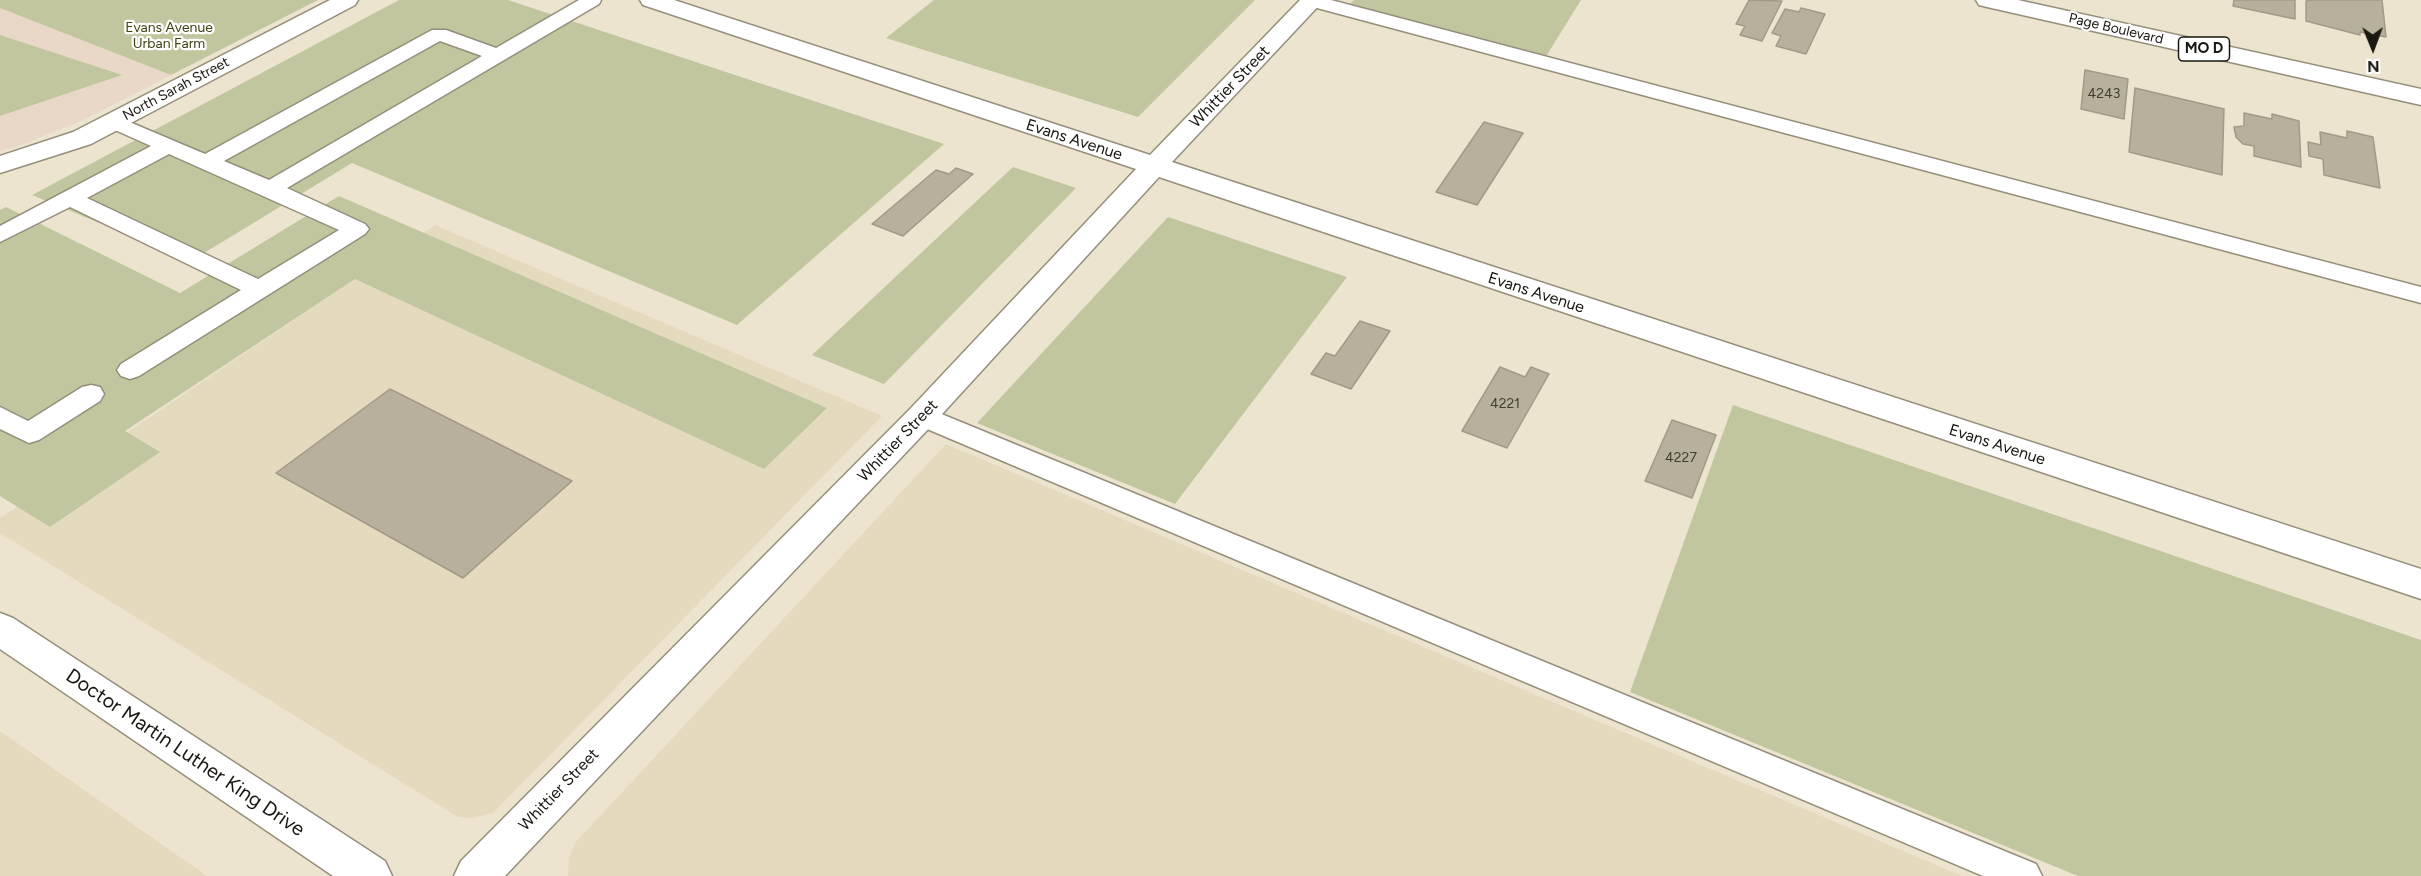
<!DOCTYPE html>
<style>
body{margin:0}
#map{position:relative;width:2421px;height:876px;overflow:hidden;background:#ece4cf;font-family:Figtree,sans-serif}
canvas{display:block}
.north{position:absolute;left:2343px;top:18px;width:60px;height:60px;-webkit-text-stroke:4px #fff;paint-order:stroke;rotate:179deg;font-size:16px;font-weight:700;line-height:24px;text-align:center;color:#1a1710}
.north::after{content:'';display:block;margin:auto;width:21px;height:27px;background:#1a1710;clip-path:polygon(50% 0,100% 100%,50% 72%,0 100%)}
</style>
<div id="map">
<canvas width="2421" height="876"></canvas>
<div class="north">N</div>
</div>
<script>
const ctx = document.querySelector('canvas').getContext('2d');
ctx.lineJoin = 'round';
function paint(path, color) {
  ctx.fillStyle = color;
  ctx.fill(path, 'evenodd');
}
function trace(path, color, width, dash) {
  ctx.strokeStyle = color;
  ctx.lineWidth = width;
  ctx.lineCap = dash ? 'butt' : 'round';
  ctx.setLineDash(dash || []);
  ctx.stroke(path);
}
function label(font, color, halo, rows, align = 'center') {
  ctx.font = font + ' Figtree,sans-serif';
  ctx.lineWidth = 4.5;
  ctx.setLineDash([]);
  ctx.textBaseline = 'middle';
  ctx.strokeStyle = halo;
  ctx.fillStyle = color;
  for (const [text, x, y, turn = 0] of rows) {
    ctx.save();
    ctx.translate(x, y);
    ctx.rotate((+turn || 0) * Math.PI / 180);
    ctx.textAlign = isNaN(turn) ? turn : align;
    if (halo) ctx.strokeText(text, 0, 0);
    ctx.fillText(text, 0, 0);
    ctx.restore();
  }
}
const built = new Path2D(`
 M435,225l447,191 -389,397 -20,5 -15,-1 -458,-284v-15z
 M946,444l1016,432h-1394l1,-18 6,-15z
 M0,731l207,145h-207z`);
const industrial = new Path2D(`
 M0,8l171,67 -88,45 -59,24 -24,7z`);
const green = new Path2D(`
 M0,0h318l-147,75 -171,-67z
 M399,0h109l436,144 -207,181 -385,-162 -161,98 -159,-66z
 M934,0h321l-117,117 -252,-79z
 M1354,0h227l-36,58 -197,-52z
 M0,35l122,40 -122,41z
 M1013,167l63,21 -192,196 -72,-29z
 M339,196l488,212 -63,61 -409,-190 -230,152 35,21 -110,75 -50,-31v-286l6,-3 174,86z
 M1168,217l179,60 -172,227 -198,-81z
 M1733,405l688,235v236h-343l-448,-184z`);
const building = new Path2D(`
 M1749,0l33,1 -20,40 -22,-6 5,-9 -9,-2z
 M2234,0h61v19l-62,-13z
 M2311,0h71l4,37 -26,-5v3l-54,-14v-20z
 M1801,8l24,6 -19,40 -30,-8 5,-10 -9,-3 13,-24 14,3z
 M2085,70l43,9 -4,40 -43,-10z
 M2135,88l89,21 -2,66 -93,-23z
 M2244,113l28,6v-5l27,7 2,46 -47,-11v-10l-11,-2 -7,-7 -2,-10 10,-1z
 M1484,122l39,11 -46,72 -41,-13z
 M2347,131l26,6 7,51 -56,-13 -1,-16 -14,-3 -1,-14 13,3 -1,-13 27,6z
 M956,168l17,6 -70,62 -31,-12 64,-54 13,4z
 M1360,321l30,10 -39,58 -40,-15 15,-21 9,3z
 M1500,367l25,10 6,-10 18,7 -42,74 -45,-17z
 M390,389l182,92 -109,97 -187,-105z
 M1672,420l44,15 -24,63 -47,-17z`);
const service = new Path2D(`
 M579,0h22l-2,4 -312,184 78,36 4,5 -4,5 -226,142 -9,3 -9,-3 -4,-6 4,-6 120,-74 -171,-83 -70,35v-16l151,-80 -45,-20 -4,-4 4,-4 7,-2 7,2 85,36 227,-124h14l50,18zM440,41l42,15 -213,124 -45,-19zM169,154l170,76 -81,49 -171,-81z
 M1300,0h31l1090,287v16l-1119,-299z
 M91,385l9,2 4,7 -4,7 -61,39 -10,3 -29,-14v-22l28,14 54,-34z
 M922,406l1114,458 6,12h-59l-1070,-453 -4,-7 4,-7z`);
const minor = new Path2D(`
 M640,0h34l476,155 150,-155h24l-152,162 1249,407v30l-1262,-422 -226,247 -428,452h-51l7,-15 450,-453 225,-239 -493,-164z`);
const tertiary = new Path2D(`
 M330,0h28l-3,5 -264,139 -91,29v-17l73,-24z`);
const secondary = new Path2D(`
 M0,613l13,5 372,243 7,15h-59l-333,-227z`);
const primary = new Path2D(`
 M1976,0h42l403,89v16l-434,-98 -8,-2z`);
const farParknames = [
 ["Evans Avenue",169,28],
 ["Urban Farm",169,44]
];
const farStreetnames = [
 ["Page Boulevard",2116,29,13],
 ["North Sarah Street",176,89,-28]
];
const numberNames = [
 ["4243",2104,94],
 ["4221",1505,404],
 ["4227",1681,458]
];
const shields = [
 [2204,49,51]
];
const shieldNames = [
 ["MO D",2204,49]
];
const streetNames = [
 ["Whittier Street",1230,87,-46],
 ["Evans Avenue",1074,140,18],
 ["Evans Avenue",1536,293,18],
 ["Whittier Street",898,441,-46],
 ["Evans Avenue",1997,445,18],
 ["Whittier Street",559,790,-46]
];
const nearStreetnames = [
 ["Doctor Martin Luther King Drive",185,753,34]
];
paint(built, '#e4dabe');
paint(industrial, '#e9d7c7');
paint(green, '#c2c69f');
paint(building, '#b7b09c');
trace(building, '#a19a87', 1.5);
trace(service, '#958e7b', 3);
trace(minor, '#958e7b', 3);
trace(tertiary, '#958e7b', 3);
trace(secondary, '#958e7b', 3);
trace(primary, '#958e7b', 3);
paint(service, '#fff');
paint(minor, '#fff');
paint(tertiary, '#fff');
paint(secondary, '#fff');
paint(primary, '#fff');
label('14px', '#40410f', '#fff', farParknames);
label('14px', '#1a1710', '#fff', farStreetnames);
label('14px', '#413d33', null, numberNames);
for (const [x, y, w] of shields) {
  const box = new Path2D();
  box.roundRect(x - w / 2, y - 12, w, 24, 4.5);
  ctx.fillStyle = '#fff';
  ctx.fill(box);
  trace(box, '#1a1710', 1.5);
}
label('bold 15px', '#1a1710', null, shieldNames);
label('16px', '#1a1710', '#fff', streetNames);
label('20px', '#1a1710', '#fff', nearStreetnames);
</script>
